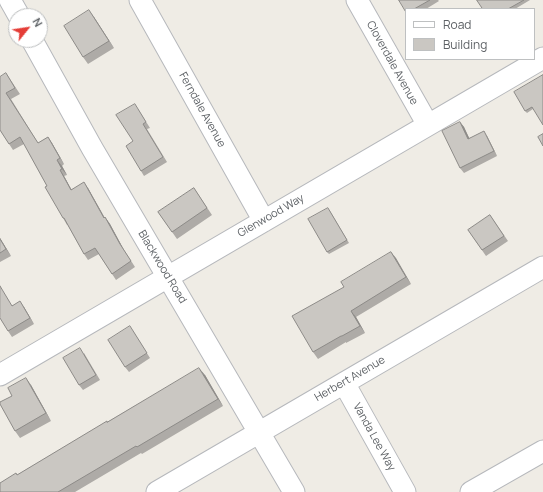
<!DOCTYPE html>
<style>
body{margin:0}
#map{position:relative;width:543px;height:492px;overflow:hidden;background:#efece5;font-family:Manrope,sans-serif}
canvas{display:block}
.legend{position:absolute;left:405px;top:8px;width:130px;height:52px;box-sizing:border-box;background:#fff;border:1px solid #bec0c1;margin:0;padding:5px 7px;list-style:none;font-size:12px;color:#5d6165}
.legend li{display:flex;align-items:center;gap:8px;height:20px}
.legend b{width:20px;border:1px solid #bec0c1}
.north{position:absolute;left:8px;top:8px;width:40px;height:40px;box-sizing:border-box;background:#fff;border:1px solid #bec0c1;border-radius:50%;rotate:60deg;font-size:11px;font-weight:700;line-height:16px;text-align:center;color:#5d6165}
.north::after{content:'';display:block;margin:auto;width:14px;height:18px;background:#e43d37;clip-path:polygon(50% 0,100% 100%,50% 72%,0 100%)}
</style>
<div id="map">
<canvas width="543" height="492"></canvas>
<ul class="legend">
<li><b style="height:5px;background:#fff"></b>Road</li>
<li><b style="height:11px;background:#cac7c2"></b>Building</li>
</ul>
<div class="north">N</div>
</div>
<script>
const ctx = document.querySelector('canvas').getContext('2d');
ctx.lineJoin = 'round';
function trace(path, color, width, dash) {
  ctx.strokeStyle = color;
  ctx.lineWidth = width;
  ctx.lineCap = dash ? 'butt' : 'round';
  ctx.setLineDash(dash || []);
  ctx.stroke(path);
}
function paint(path, color) {
  ctx.fillStyle = color;
  ctx.fill(path, 'evenodd');
}
function label(font, color, halo, rows, align = 'center') {
  ctx.font = font + ' Manrope,sans-serif';
  ctx.lineWidth = 4;
  ctx.setLineDash([]);
  ctx.textBaseline = 'middle';
  ctx.strokeStyle = halo;
  ctx.fillStyle = color;
  for (const [text, x, y, turn = 0] of rows) {
    ctx.save();
    ctx.translate(x, y);
    ctx.rotate((+turn || 0) * Math.PI / 180);
    ctx.textAlign = isNaN(turn) ? turn : align;
    if (halo) ctx.strokeText(text, 0, 0);
    ctx.fillText(text, 0, 0);
    ctx.restore();
  }
}
const minor = new Path2D(`
 M10,0l9,16
 M140,0l124,221
 M357,0l71,125
 M32,40l60,108 202,344
 M0,375l543,-317
 M344,383l61,109
 M157,492l386,-225
 M471,492l72,-41`);
const wall = new Path2D(`
 M399,0h39l1,1 -13,8h-20z
 M477,0h53l-15,9h-32z
 M94,17l20,31 -26,16 -5,-7z
 M6,73l14,21 -9,5 27,44 10,-6 4,6 12,21 -2,2 5,9 -3,1 7,13 17,-1 17,30v-1l5,7 14,26 11,17 -19,13 -17,-26 -11,6 -4,-6 -17,-30v1l-4,-7 -16,-32 -23,-42 -11,6 -13,-20z
 M543,75l-10,34 -6,4 -2,-2z
 M138,109l12,19 -3,1 20,33 -23,14 -3,-5 -8,-30z
 M460,122l4,5 5,11 18,-2 10,20 -33,17 -4,-5z
 M194,188l18,27 -35,24 -19,-27z
 M330,211l19,32 -20,11 -2,-2z
 M490,215l18,26 -22,15 -18,-26z
 M0,238l11,18 -11,6z
 M391,252l20,32 -55,33 9,16 -19,10v-1l-28,17 -5,-7 31,-65z
 M12,305l12,2 10,17 -22,13 -4,-6z
 M133,331l17,27 -21,14 -4,-5z
 M84,353l16,27 -17,10 -4,-5z
 M205,375l18,31 -81,48 -1,-1 -66,39h-75l17,-17 90,-53z
 M31,385l20,36 -31,17 -5,-7z`);
const shadedWall = new Path2D(`
 M89,10l5,7 20,31 -5,-7z
 M460,122l4,5 8,17 -4,-5z
 M484,131l3,5 10,20 -3,-5z
 M48,137l4,6 12,21 -4,-6z
 M57,160l5,6 5,9 -5,-6z
 M60,170l4,6 11,20 -4,-6z
 M84,182l4,6 20,36 -4,-6z
 M105,217l5,7 14,26 11,17 -15,-23z
 M0,238l11,18 -5,-7 -6,-10z
 M391,252l5,6 15,26 -5,-7z
 M20,301l4,6 10,17 -4,-6z
 M351,311l5,6 9,16 -5,-7z
 M199,368l6,7 18,31 -5,-7z
 M26,378l5,7 20,36 -5,-8z`);
const building = new Path2D(`
 M399,0h31l-16,9h-8v3z
 M477,0h47l-16,9h-25z
 M89,10l20,31 -26,16 -19,-31z
 M6,73l9,15 -9,5 32,50 10,-6 12,21 -3,2 5,9 -2,1 11,20 13,-8 20,36 1,-1 15,27 11,17 -19,13 -17,-26 -11,6 -20,-36h-1l-18,-31 2,-1 -27,-49 -11,7 -9,-14v-53z
 M543,75v50l-11,-18 -7,4 -11,-19z
 M135,104l11,18 -3,2 20,33 -22,14 -15,-25 7,-5 -17,-26z
 M460,122l8,17 16,-8 10,20 -34,17 -18,-37z
 M543,134v12l-5,-9z
 M194,188l13,20 -35,24 -14,-20z
 M328,208l19,32 -20,12 -19,-33z
 M490,215l14,21 -22,14 -14,-20z
 M0,239l6,10 -6,4z
 M391,252l15,25 -55,34 9,15 -18,10h-1l-28,16 -21,-36 52,-29 -3,-5z
 M0,286l12,20 8,-5 10,17 -22,13 -8,-13z
 M130,326l17,27 -22,14 -17,-27z
 M80,348l16,27 -17,10 -16,-27z
 M199,368l19,31 -81,48 -1,-1 -78,46h-58v-9l16,-10 1,2 90,-54v1z
 M26,378l20,35 -31,18 -15,-27v-2l12,-6 -4,-8z`);
const streetNames = [
 ["Cloverdale Avenue",392,63,61],
 ["Ferndale Avenue",202,110,61],
 ["Glenwood Way",271,216,-30],
 ["Blackwood Road",162,267,59],
 ["Herbert Avenue",350,379,-30],
 ["Vanda Lee Way",374,437,61]
];
trace(minor, '#b6b8bc', 23);
trace(minor, '#fff', 21);
paint(wall, '#aeaba7');
paint(shadedWall, '#8d8b88');
paint(building, '#cac7c2');
trace(building, '#8d8b88', 1);
label('11px', '#5d6165', '#fff', streetNames);
</script>
